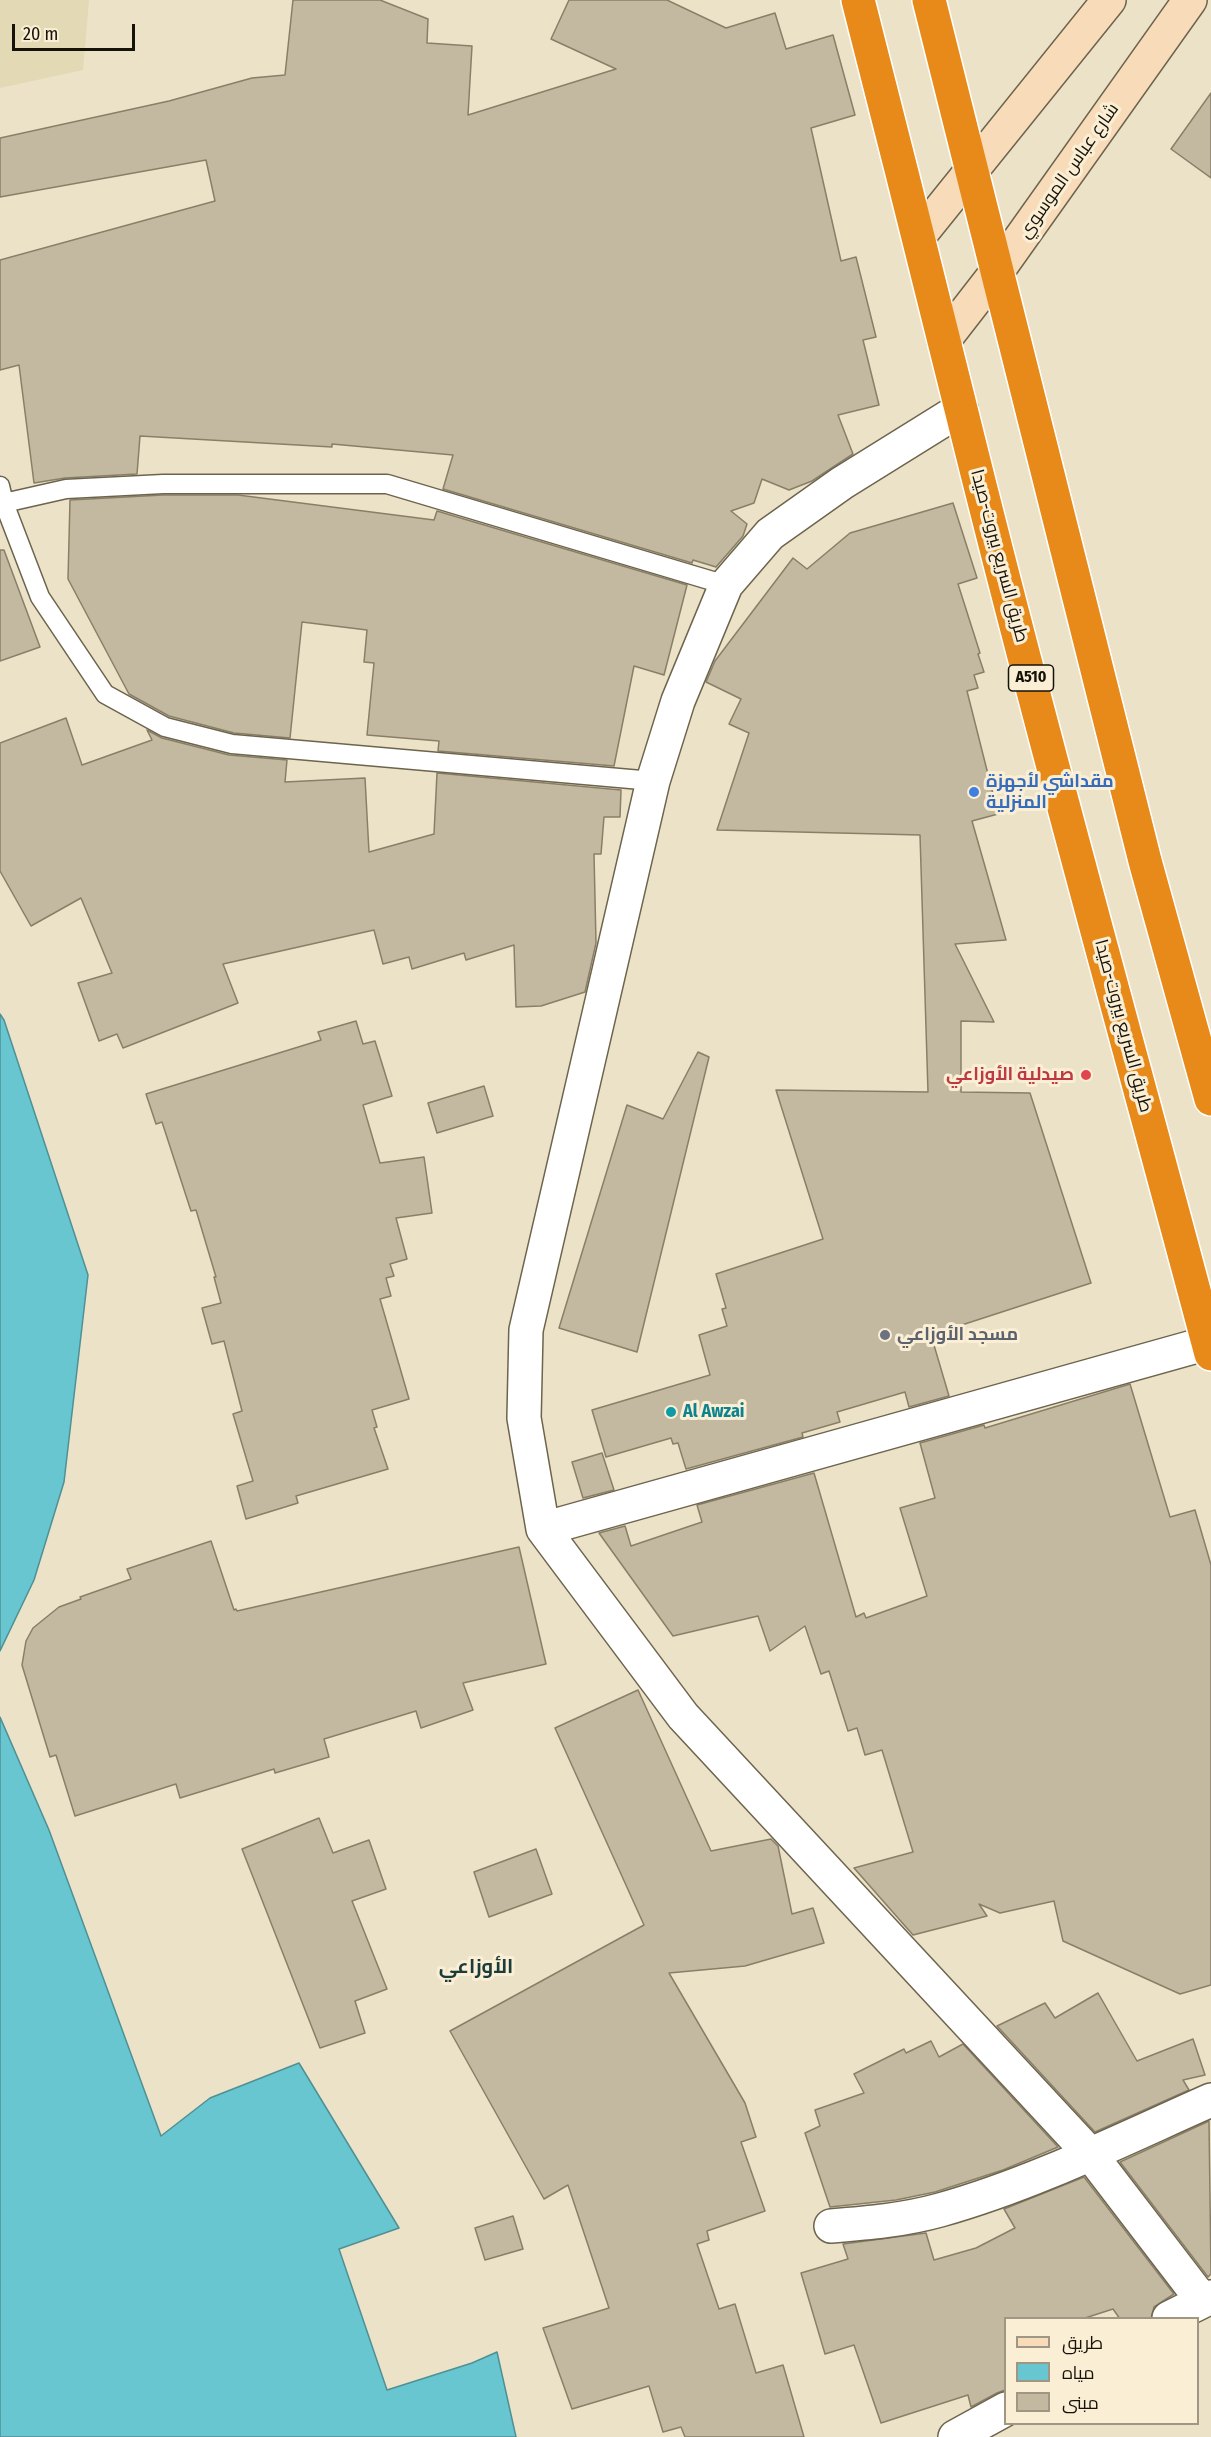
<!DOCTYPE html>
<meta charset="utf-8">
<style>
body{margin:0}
#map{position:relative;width:1211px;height:2437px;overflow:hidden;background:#ece2c8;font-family:"Fira Sans Condensed",Cairo,sans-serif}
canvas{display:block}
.legend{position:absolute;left:1004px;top:2317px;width:195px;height:108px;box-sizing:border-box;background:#faefd5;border:2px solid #9f9783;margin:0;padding:8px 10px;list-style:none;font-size:18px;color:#161209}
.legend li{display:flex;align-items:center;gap:12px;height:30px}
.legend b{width:30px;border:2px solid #9f9783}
.scale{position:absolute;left:12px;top:24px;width:123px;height:27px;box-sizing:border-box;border:3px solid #161209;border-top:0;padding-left:8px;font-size:18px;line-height:21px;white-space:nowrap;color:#161209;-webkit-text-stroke:4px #faefd5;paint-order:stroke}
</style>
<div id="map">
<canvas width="1211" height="2437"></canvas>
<ul class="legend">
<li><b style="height:8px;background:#f8dcba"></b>طريق</li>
<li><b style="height:16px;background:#67c6d0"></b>مياه</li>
<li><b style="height:16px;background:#c3b9a0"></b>مبنى</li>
</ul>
<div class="scale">20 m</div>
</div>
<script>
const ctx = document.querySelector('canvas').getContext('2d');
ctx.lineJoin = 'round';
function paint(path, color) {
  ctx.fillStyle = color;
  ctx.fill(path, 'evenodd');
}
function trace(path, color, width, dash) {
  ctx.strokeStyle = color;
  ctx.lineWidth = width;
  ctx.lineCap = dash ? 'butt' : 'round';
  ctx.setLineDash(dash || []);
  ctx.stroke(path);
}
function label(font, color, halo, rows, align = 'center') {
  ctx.font = font + ' "Fira Sans Condensed",Cairo,sans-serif';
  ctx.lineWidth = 6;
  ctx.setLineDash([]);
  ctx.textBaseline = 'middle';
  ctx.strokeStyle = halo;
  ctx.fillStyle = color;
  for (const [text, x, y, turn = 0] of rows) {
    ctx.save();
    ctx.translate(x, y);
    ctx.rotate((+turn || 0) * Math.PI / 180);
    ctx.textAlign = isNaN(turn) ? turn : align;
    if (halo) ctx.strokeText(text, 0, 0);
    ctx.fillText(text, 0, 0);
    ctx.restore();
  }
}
const sand = new Path2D(`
 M0,0h89l-6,70 -83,18z`);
const water = new Path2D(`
 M0,1014l4,6 84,255 -24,207 -30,98 -34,71z
 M0,1717l49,113 112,306 49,-38 89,-35 100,165 -60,21 48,141 85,-27 25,-11 19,85h-516z`);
const building = new Path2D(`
 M293,0h87l48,19 -1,24 45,3 -4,69 148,-46 -65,-30 18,-39h98l59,28 49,-15 11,36 47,-14 22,80 -44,13 30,133 15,-4 20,80 -13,3 16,65 -41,10 15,39 -41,27 -23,9 -27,-11 -8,24 -23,8 16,13 -4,12 -27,31 -23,-7 -1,3 -249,-74 10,-34 -121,-11v3l-192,-11 -3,38 -72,4 -31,5 -15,-118 -19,5v-110l215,-59 -9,-41 -206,37v-59l169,-37 83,-23 33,-3z
 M1211,93v85l-40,-29z
 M163,495h75l196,25 3,-9 250,74 -23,90 -30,-9 -20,100 -176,-15 1,-10 -72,-6 7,-72 -10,-1 3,-32 -65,-8 -12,116 -56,-5 -65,-17 -40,-22 -61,-115 2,-79z
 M953,503l24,75 -19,6 22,69 -2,1 6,18 -10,3 4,13 -11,3 31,123 -26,7 34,119 -51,4 39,78 -33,-1v71l69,1 61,190 -160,52 18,61 -40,11 -4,-15 -68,20 3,10 -38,11 1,4 -117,32 -8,-26 -5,1 -2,-6 -65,19 -14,-47 118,-35 -11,-40 28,-9 -5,-17 4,-1 -10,-34 107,-35 -47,-149 152,2 -8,-257 -203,-5 32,-97 -20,-9 12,-25 -35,-17 9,-21 78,-103 14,11 43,-36z
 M0,550h4l36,97 -40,14z
 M66,718l16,47 70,-25 -5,-10 15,8 67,17 58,5 -2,22 80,-4 4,74 65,-18 3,-61 184,17 -1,27h-16l-3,37h-7l2,89 -11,49 -44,14 -25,1 -2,-62 -48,15 -2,-7 -52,16 -3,-12 -26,7 -9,-34 -151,34 15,39 -115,45 -6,-14 -18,7 -21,-58 34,-10 -31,-75 -50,28 -31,-55v-128z
 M356,1021l7,23 12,-3 17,55 -29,9 17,58 44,-6 8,56 -36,5 11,41 -17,5 4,12 -8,2 5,18 -11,3 29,100 -37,11 5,17 -3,1 14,41 -92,27 2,7 -52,16 -9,-33 16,-5 -20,-67 9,-3 -18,-70 -12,3 -10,-36 19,-5 -7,-26h2l-20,-67 -5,1 -29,-89 -6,2 -10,-30 175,-54 -3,-8z
 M698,1052l11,5 -72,295 -78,-24 68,-223 36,14z
 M484,1086l9,30 -56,17 -9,-30z
 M1130,1384l40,133 25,-7 16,55v420l-31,9 -117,-53 -9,-40 -54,12 -21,-9 8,12 -74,19 -59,-67 59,-16 -31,-102 -17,5 -8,-27 -9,3 -19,-60 -8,3 -16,-48 -35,25 -12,-35 -85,20 -74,-103 26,-7 6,20 71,-24 -5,-17 117,-32 42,144 8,-4 2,5 61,-22 -27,-88 35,-10 -15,-55 64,-18 1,3z
 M602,1453l12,37 -31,8 -11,-36z
 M211,1541l23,69 2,-1 1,2 282,-64 27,117 -83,19 10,27 -52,18 -5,-17 -92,28 5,18 -54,16 -1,-4 -94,29 -4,-14 -101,32 -19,-61 -6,2 -28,-92 4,-24 7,-13 26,-21 22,-8 -1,-2 51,-18 -4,-10z
 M638,1690l73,161 60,-12 7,7 14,68 21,-6 11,35 -79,23 -76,7 76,130 11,34 -15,5 24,69 -58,20 2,9 -12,4 22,65 16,-5 21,69 27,-8 21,72h-119l-4,-10 -18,5 -14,-46 -77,23 -29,-81 66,-20 -41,-123 -24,14 -94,-168 194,-106 -89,-197z
 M319,1818l14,35 36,-13 17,49 -34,12 35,88 -32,12 10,32 -45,15 -78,-199z
 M536,1849l16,45 -63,23 -15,-45z
 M1098,1993l39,68 56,-22 12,36 -22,5 6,10 -94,42 -98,-106 48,-23 10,15z
 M931,2041l8,16 24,-13 95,103 -55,23 -68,22 -39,8 -66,7 -25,-74 15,-7 -5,-16 49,-17 -10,-19 50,-25 2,4z
 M1209,2121l2,153 -3,3 -88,-115z
 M1084,2177l90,117 -20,13 -3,12h-31l-7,-10 -31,10h-77v71l-8,3 -26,14 -3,-12 -87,28 -27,-78 -29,9 -24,-81 47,-14 -5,-15 83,-11 8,27 42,-12 39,-20 -11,-19z
 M513,2216l10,33 -38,11 -10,-32z`);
const lane = new Path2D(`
 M0,486l4,17 36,94 65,97 60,33 67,17 421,37
 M4,503l62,-14 97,-5h224l339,101`);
const street = new Path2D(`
 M961,409l-119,74 -72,51 -44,51 -48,116 -25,80 -127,549 -2,88 19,111 140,187 408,439 111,145
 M543,1529l668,-187
 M831,2226c37,-3 73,-6 109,-16 93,-26 183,-71 271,-110
 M1169,2318l42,-21
 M955,2437l51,-28`);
const secondary = new Path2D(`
 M919,236l190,-236
 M944,340l52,-67 194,-273`);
const highway = new Path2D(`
 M858,0c35,136 69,273 103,409 78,316 166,630 250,945
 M929,0l216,861 66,238`);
const markers = [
 [974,792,6,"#3f7fe0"],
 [1086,1075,6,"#e0444e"],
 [885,1335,6,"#6b7280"],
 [671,1412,6,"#0f9aa8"]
];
const shields = [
 [1031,678,45]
];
const shieldNames = [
 ["A510",1031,678]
];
const streetNames = [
 ["شارع عباس الموسوي",1069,171,-55],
 ["طريق السريع بيروت-صيدا",999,556,75],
 ["طريق السريع بيروت-صيدا",1123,1026,75]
];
const shopNames = [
 ["مقداشي لأجهزة",986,782],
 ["المنزلية",986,803]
];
const healthNames = [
 ["صيدلية الأوزاعي",1074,1075]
];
const worshipNames = [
 ["مسجد الأوزاعي",897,1335]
];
const cultureNames = [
 ["Al Awzai",683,1412]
];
const neighbourhoodNames = [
 ["الأوزاعي",476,1967]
];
paint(sand, '#e3d9b4');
paint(water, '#67c6d0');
trace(water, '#4f9094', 1.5);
paint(building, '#c3b9a0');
trace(building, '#897f68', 1.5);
trace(lane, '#6d644d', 21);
trace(street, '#6d644d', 36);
trace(secondary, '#6d644d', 36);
trace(highway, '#fff', 36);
trace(lane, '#fff', 18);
trace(street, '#fff', 33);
trace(secondary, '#f8dcba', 33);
trace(highway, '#e78a1a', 33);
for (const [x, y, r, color] of markers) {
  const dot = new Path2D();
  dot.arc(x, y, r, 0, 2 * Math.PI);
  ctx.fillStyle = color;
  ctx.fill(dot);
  trace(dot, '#faefd5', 2);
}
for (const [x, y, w] of shields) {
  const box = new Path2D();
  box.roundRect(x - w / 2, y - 13, w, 26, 4.5);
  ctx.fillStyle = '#faefd5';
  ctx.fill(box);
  trace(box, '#161209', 1.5);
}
label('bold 16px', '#161209', null, shieldNames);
label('18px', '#161209', '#faefd5', streetNames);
label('bold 18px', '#366cbe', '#faefd5', shopNames, 'left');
label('bold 18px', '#be3a42', '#faefd5', healthNames, 'right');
label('bold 18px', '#5b616d', '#faefd5', worshipNames, 'left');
label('bold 18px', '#0d838f', '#faefd5', cultureNames, 'left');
label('bold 20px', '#1a3c3a', '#faefd5', neighbourhoodNames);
</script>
